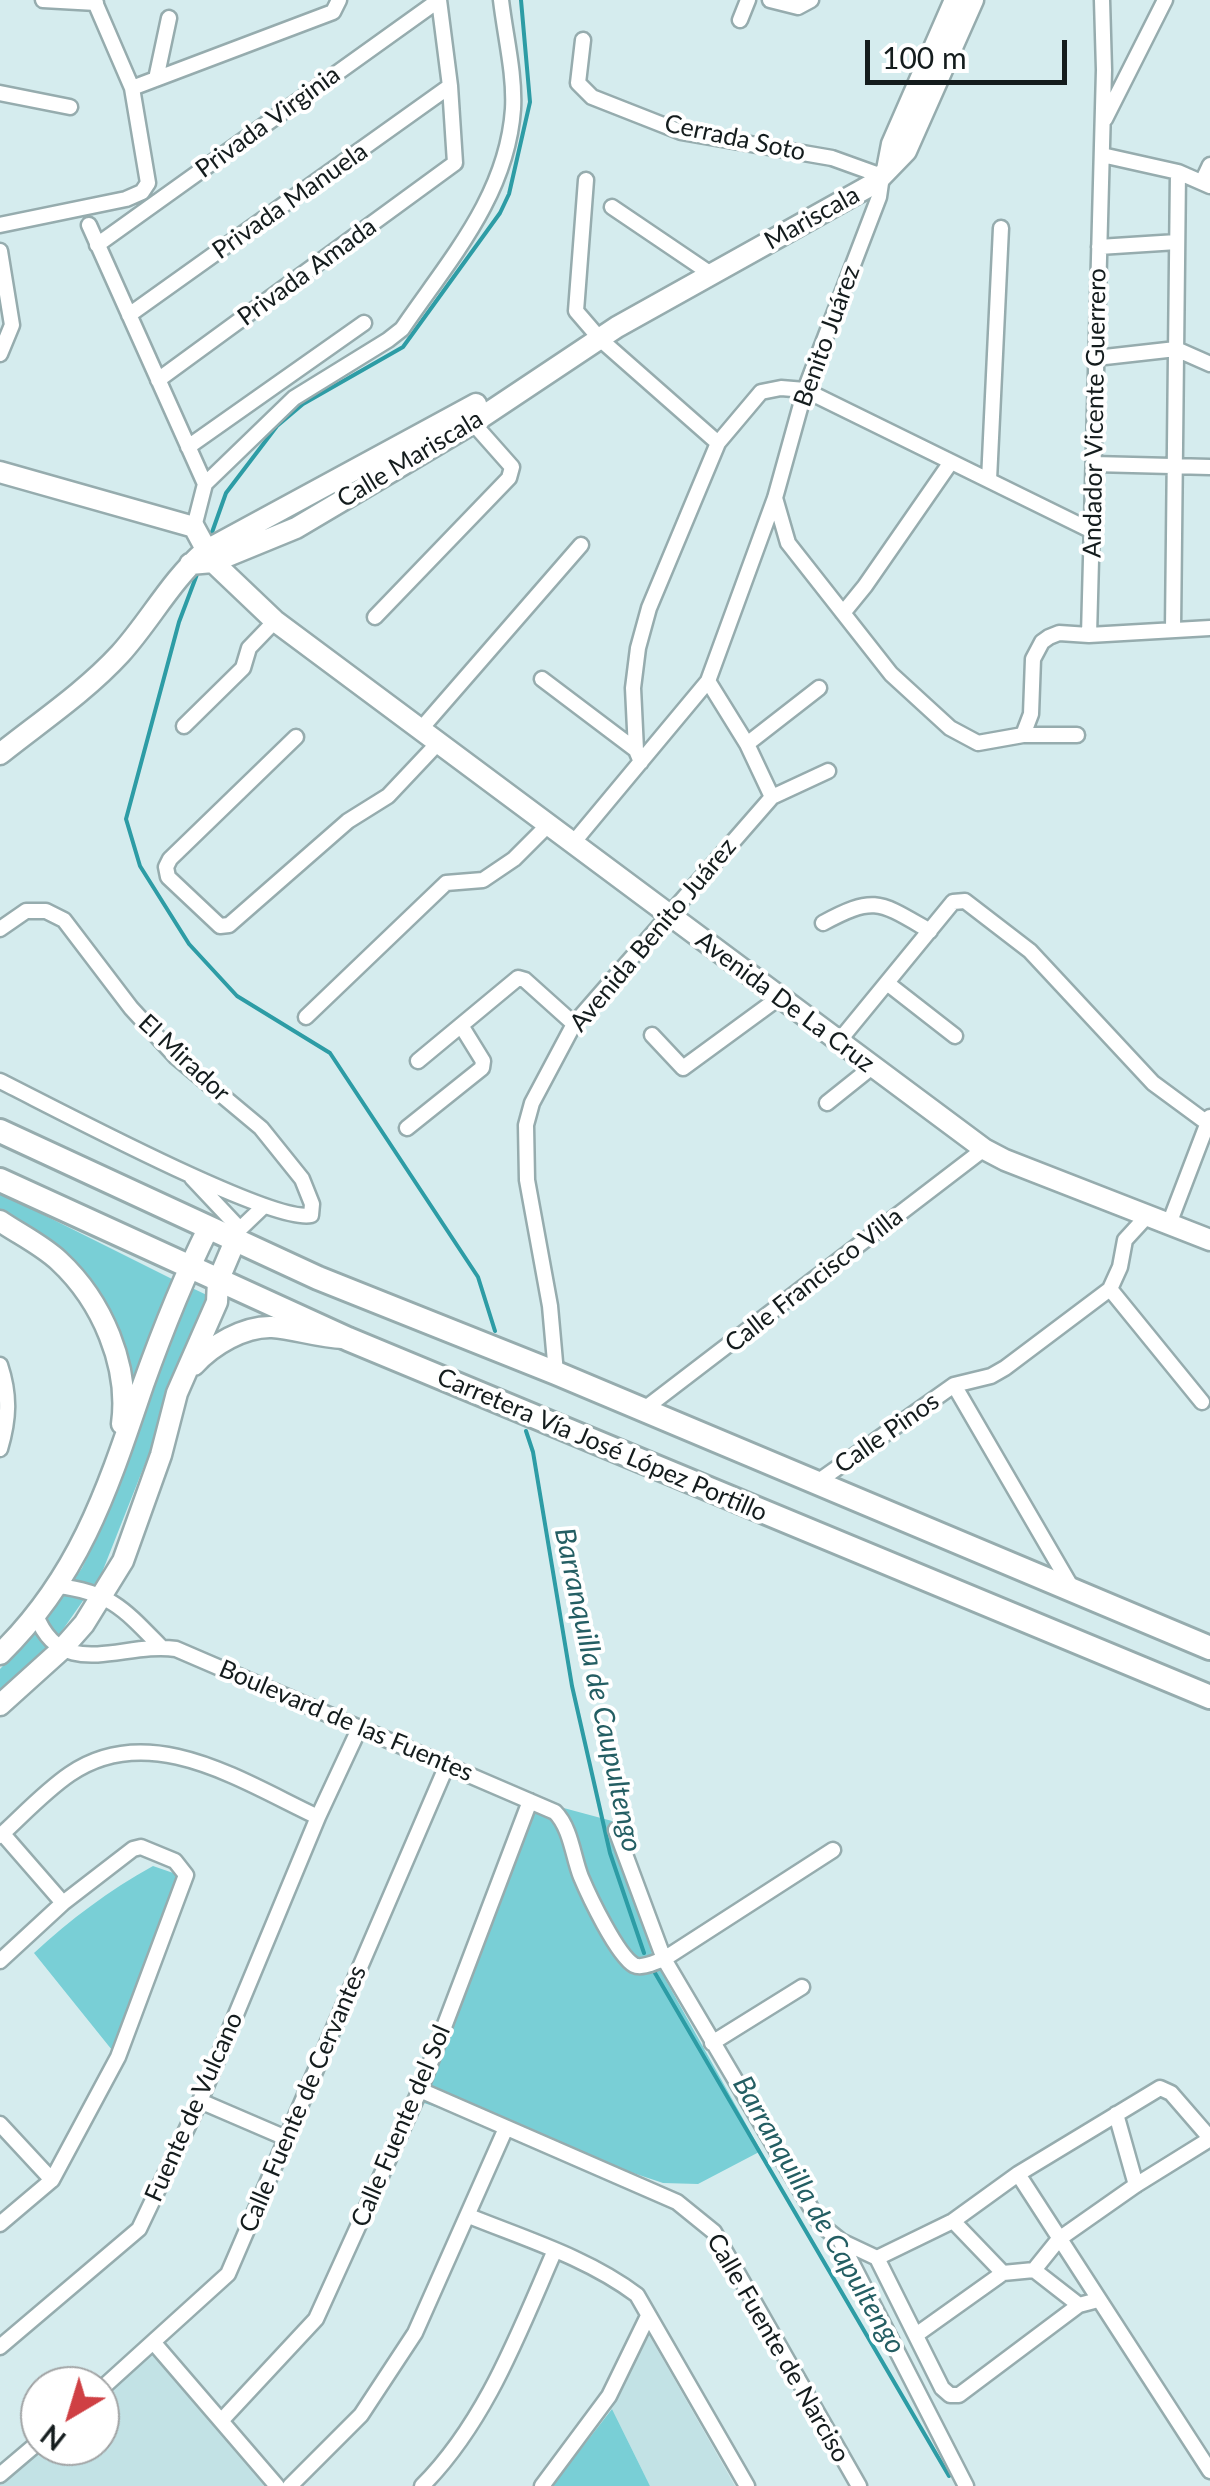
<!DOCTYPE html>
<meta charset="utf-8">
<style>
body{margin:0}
#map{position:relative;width:1210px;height:2486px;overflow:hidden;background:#d5ecee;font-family:Lato,sans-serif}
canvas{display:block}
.north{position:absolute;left:20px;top:2366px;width:100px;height:100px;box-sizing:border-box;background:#fff;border:2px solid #a1a4a5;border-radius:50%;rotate:218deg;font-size:28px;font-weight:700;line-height:40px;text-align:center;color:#141c1d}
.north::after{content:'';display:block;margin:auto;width:35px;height:45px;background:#cf4044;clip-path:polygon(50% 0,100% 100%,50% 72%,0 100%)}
.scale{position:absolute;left:865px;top:40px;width:202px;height:45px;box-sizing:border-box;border:5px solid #141c1d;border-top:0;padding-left:12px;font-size:30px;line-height:35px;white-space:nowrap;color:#141c1d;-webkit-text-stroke:8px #fff;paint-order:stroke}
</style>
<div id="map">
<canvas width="1210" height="2486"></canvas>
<div class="north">N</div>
<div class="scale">100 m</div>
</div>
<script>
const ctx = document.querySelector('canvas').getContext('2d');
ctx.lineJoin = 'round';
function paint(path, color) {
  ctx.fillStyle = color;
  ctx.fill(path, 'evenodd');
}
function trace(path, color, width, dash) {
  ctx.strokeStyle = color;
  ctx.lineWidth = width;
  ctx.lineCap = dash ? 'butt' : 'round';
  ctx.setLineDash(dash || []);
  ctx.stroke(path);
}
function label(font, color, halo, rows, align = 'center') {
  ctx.font = font + ' Lato,sans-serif';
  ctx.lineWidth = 8;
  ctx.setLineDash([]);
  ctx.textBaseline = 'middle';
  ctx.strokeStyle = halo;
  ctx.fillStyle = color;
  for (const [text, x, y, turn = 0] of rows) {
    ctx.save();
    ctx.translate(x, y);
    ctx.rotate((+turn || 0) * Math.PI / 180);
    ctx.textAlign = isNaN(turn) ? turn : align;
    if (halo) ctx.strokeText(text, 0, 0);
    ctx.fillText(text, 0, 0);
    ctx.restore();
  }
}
const built = new Path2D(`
 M648,2333l87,153h-85l-38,-77z
 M154,2350l118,136h-272v-7l40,-33h60v-51z`);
const green = new Path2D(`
 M0,1193l174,87 -42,111 -22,-61 -110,-118z
 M192,1288l19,9 -110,278 -42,60 -59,62v-28l46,-49 36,-52 14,-29z
 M534,1800l78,21 41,136 108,194 -63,33 -35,-1 -248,-83z
 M153,1866l26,9 -63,180 -82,-102c37,-34 74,-62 119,-87z
 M612,2409l38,77h-98z`);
const stream = new Path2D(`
 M210,538l16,-45 51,-67 26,-22 100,-57 97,-134 9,-19 21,-92 -9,-102
 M199,569l-20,53 -53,197 14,47 49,78 48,52 93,57 148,224 17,54
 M526,1431l7,21 39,234 38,167 34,100
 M655,1973l294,503`);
const street = new Path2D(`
 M43,0l53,3
 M770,0l28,7 13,-7
 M740,20l8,-20
 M156,79l13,-61
 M132,88l201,-76 6,-12
 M0,93l70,14
 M1105,119l60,-119
 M1102,155l76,17 32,14
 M586,180l-10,131 25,29 117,103
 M1202,182l8,-17
 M612,207l99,67
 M0,225l126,-26 16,-7 6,-9 -16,-95 -38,-88
 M89,225l116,259
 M97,245l342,-245 11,86 5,77 -297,217
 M1099,247l78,-5
 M0,251l12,74 -12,29
 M129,315l321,-229
 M1096,358l80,-9 34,15
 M188,447l176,-124
 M1094,464l116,3
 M989,480l12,-252
 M775,498l13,45 103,131 59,54 28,15 45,-8h54
 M194,527l11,-43 89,-86 94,-58 14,-11c47,-69 105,-133 111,-220 2,-35 -8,-74 -12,-109
 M843,613l22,-27 86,-124
 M375,617l134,-139 3,-11 -39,-44
 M1173,629l5,-457
 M1089,635l15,-565 -2,-70
 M542,679l94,71
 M708,681l39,63 25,53
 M184,726l59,-58 6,-20 26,-27
 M420,730l161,-185
 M1023,735l8,-21 2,-55 9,-17 7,-5 10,-4 30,2 121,-7
 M296,737l-126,122 -4,8 2,10 52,49 9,-1 119,-104 40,-25 50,-53
 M747,744l72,-56
 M641,762l-5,-12 -3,-62 5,-40 11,-40 69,-165 43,-51 20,-4 24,2 287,141
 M573,843l135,-162 67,-183 30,-108 74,-193 3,-21 -50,-18 -151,-26 -89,-35 -14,-14 5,-43
 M823,923c52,-28 57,-21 107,8
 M0,929l26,-18h20l18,9 67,88 45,49 85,71 41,51 10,25 -1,11c-38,10 -262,-110 -311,-134
 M887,983l68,53
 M306,1017l140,-134 37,-3 31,-21 34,-34
 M652,1035l31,33 97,-71
 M839,1041l114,-139 12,-1 65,50 123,132 53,39
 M418,1061l100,-83 7,2 49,44
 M827,1103l45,-36
 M407,1128l75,-60 1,-7 -21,-34
 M192,1178l48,51
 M1169,1224l41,-107
 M237,1236l3,-7 24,-23
 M1110,1289l92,113
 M0,1365c10,30 9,54 0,84
 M556,1373l-6,-67 -23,-126 -1,-55 6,-22 42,-79 198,-227 56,-26
 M954,1385l118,203
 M643,1410l341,-261
 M816,1483l138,-98 37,-9 14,-8 105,-79 10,-22 5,-27 23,-25
 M58,1586c52,6 67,24 102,60
 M36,1615c26,68 87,26 140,34l379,163c16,16 18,45 26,65 8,19 36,78 53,88 8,4 21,-3 30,-6l169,-109
 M616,1830l48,129 157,266 20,16 36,17 65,130 8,7h9l120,-90 19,-5
 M3,1834l60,69
 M0,1836c23,-21 45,-45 70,-62 80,-55 173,8 248,43
 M0,1961l63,-58 70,-54 8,-2 34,14 11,14 -68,182 -66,123 -52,44
 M712,2043l90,-56
 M420,2090l257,112 37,30 145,254
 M200,2101l86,37
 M1116,2114l20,71
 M0,2124l52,56
 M1018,2174l192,297
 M469,2216c57,23 119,42 168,79l110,191
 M953,2221l50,52
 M841,2242l125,244
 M877,2258l76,-37 65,-47 142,-86 11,5 39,45
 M1034,2270l45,35
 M916,2335l87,-62 31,-3 25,-31 77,-54 74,-46
 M154,2343l123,143
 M0,2347l139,-118 61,-128 118,-284 41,-88
 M100,2390l128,-116 219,-509
 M221,2421l95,-102 104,-229 110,-289
 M0,2475l40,-34
 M290,2486l71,-71 54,-82 91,-205
 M422,2486c64,-64 97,-154 133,-236
 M542,2486l67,-90 39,-80`);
const secondary = new Path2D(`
 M887,170l5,-26 63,-144
 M0,472l194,55 19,35 62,59 709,528 21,11 205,80
 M190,564l23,-2 83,-34 177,-105 144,-96 258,-144 31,-32 67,-151
 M0,754c40,-32 85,-62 120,-100 30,-33 51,-74 85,-103l271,-147
 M0,1221c19,13 42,24 59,40 43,40 71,105 63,163
 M194,1365c18,-20 50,-39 78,-38 21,1 46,10 71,11
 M0,1654c80,-78 108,-166 143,-269 19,-53 40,-106 65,-156
 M0,1705l61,-55 23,-26 39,-63 38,-106 16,-62 40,-91 1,-21 17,-40`);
const primary = new Path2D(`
 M0,1131l318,147 238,95 654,275
 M0,1180l348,159 862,358`);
const streetNames = [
 ["Privada Virginia",268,122,-36],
 ["Cerrada Soto",735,138,12],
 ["Privada Manuela",290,201,-35],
 ["Mariscala",812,218,-29],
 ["Privada Amada",307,272,-36],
 ["Benito Juárez",827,336,-70],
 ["Andador Vicente Guerrero",1095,413,-89],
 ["Calle Mariscala",410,459,-31],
 ["Avenida Benito Juárez",653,935,-50],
 ["Avenida De La Cruz",785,1002,37],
 ["El Mirador",184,1058,43],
 ["Calle Francisco Villa",814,1280,-38],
 ["Calle Pinos",887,1433,-35],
 ["Carretera Vía José López Portillo",602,1445,23],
 ["Boulevard de las Fuentes",346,1721,23],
 ["Calle Fuente de Cervantes",303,2099,-67],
 ["Fuente de Vulcano",194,2107,-66],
 ["Calle Fuente del Sol",401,2126,-67],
 ["Calle Fuente de Narciso",778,2348,60]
];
const waterNames = [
 ["Barranquilla de Caupultengo",598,1690,78],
 ["Barranquilla de Capultengo",819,2215,60]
];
paint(built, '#c2e2e5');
paint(green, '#79cfd6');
trace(stream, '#2d9ca5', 4);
trace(street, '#96acae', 19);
trace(secondary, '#96acae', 25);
trace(primary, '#96acae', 28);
trace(street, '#fff', 14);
trace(secondary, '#fff', 20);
trace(primary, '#fff', 22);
label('25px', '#141c1d', '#fff', streetNames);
label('italic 28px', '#245e63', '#fff', waterNames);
</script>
